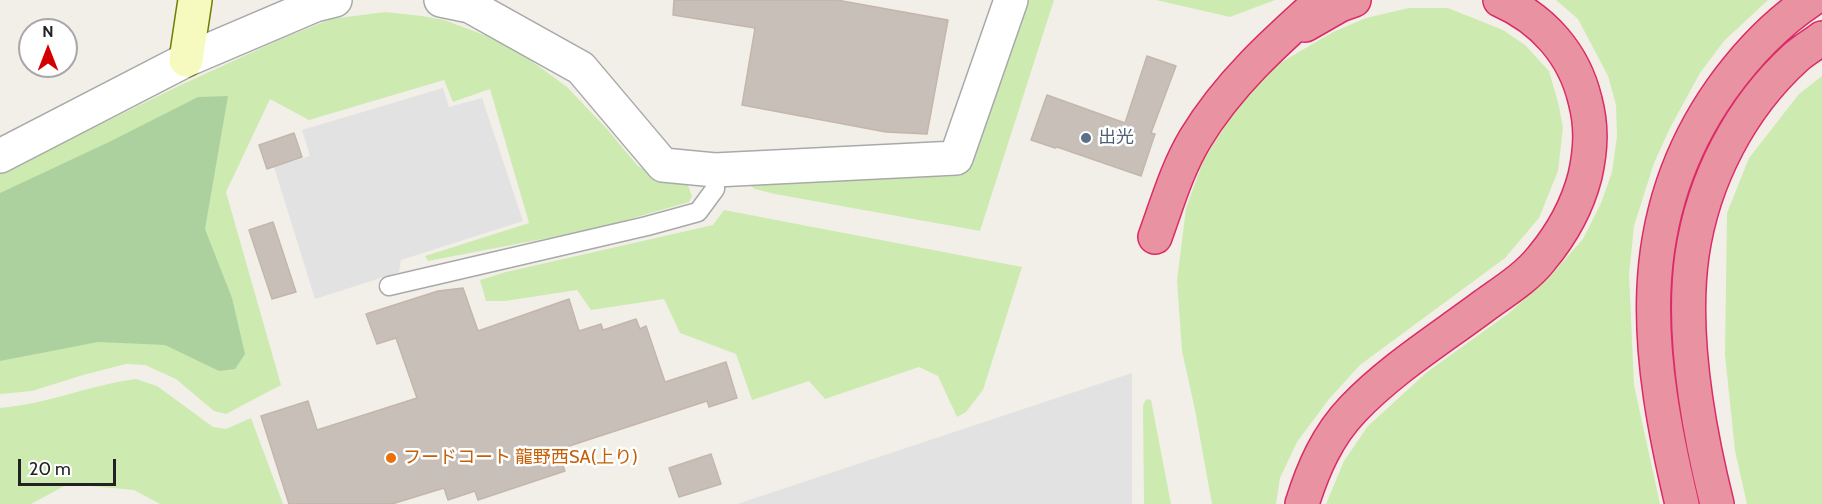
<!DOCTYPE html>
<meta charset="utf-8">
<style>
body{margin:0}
#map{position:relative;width:1822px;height:504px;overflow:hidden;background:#f2efe9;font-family:Cabin,sans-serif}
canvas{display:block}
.north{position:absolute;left:18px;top:18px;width:60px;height:60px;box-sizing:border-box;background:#fff;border:2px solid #a7a7a7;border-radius:50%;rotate:0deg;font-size:16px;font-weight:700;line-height:24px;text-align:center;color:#222}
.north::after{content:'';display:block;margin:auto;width:21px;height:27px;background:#d40000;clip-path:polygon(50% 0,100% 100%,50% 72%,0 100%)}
.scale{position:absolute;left:18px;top:459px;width:98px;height:27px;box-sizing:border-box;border:3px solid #222;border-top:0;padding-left:8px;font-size:18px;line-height:21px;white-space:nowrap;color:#222;-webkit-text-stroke:4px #fff;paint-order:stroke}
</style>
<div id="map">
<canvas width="1822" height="504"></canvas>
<div class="north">N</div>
<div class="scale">20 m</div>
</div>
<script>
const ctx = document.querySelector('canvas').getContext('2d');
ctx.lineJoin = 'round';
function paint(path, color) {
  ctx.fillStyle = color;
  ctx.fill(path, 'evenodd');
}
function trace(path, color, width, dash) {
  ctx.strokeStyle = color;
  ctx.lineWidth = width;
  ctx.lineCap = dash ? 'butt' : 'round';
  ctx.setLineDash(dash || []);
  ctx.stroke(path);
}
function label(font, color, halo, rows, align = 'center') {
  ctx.font = font + ' Cabin,"Noto Sans JP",sans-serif';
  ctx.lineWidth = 5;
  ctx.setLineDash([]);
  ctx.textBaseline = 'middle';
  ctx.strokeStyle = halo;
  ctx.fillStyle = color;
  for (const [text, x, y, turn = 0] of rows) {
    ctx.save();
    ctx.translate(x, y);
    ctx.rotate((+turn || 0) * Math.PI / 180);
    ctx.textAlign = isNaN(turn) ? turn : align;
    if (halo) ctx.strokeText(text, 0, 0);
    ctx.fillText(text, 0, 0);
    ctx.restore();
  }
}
const grass = new Path2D(`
 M1024,0h30l-74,231 -205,-37 -20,-5 -9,-6 211,-7 12,-18z
 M1156,0h119l-45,17z
 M1556,0h212l-44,41 -24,32 -30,55 -16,35 -20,63 -5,49 5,110 26,119h-334l18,-43 24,-35 59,-54 82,-59 42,-38 32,-36 18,-36 11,-31 5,-36 -1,-31 -8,-29 -30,-57z
 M1409,8h39l55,22 22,15 24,26 10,35 4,22 -5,43 -19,47 -34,40 -145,107 -31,34 -32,43 -17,36 -4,26h-64l-17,-94 -13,-59 -5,-70 9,-73 18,-49 36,-56 40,-40 53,-31 33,-14z
 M385,12l37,4 22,4 43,16 38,20 42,31 40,42 30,36 18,12 32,6 5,13 -3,6 -94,27 -167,32 -3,-5 104,-33 -39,-134 -37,13 -9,-22 -135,40 -39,-21 -44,93 55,193 -55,29 -12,-3 -38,-32 -31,-14 -19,-1 -43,11 -51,16 -32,3v-221l183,-89 98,-45 50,-20z
 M1822,76v428h-75l-12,-53 -10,-96 2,-142 22,-55 50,-64z
 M724,210l298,57 -39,123 -17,22 -9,5 -19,-41 -19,-9 -94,32 -16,-18 -57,19 -16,-46 -56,-21 -16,-34 -73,11 -14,-20 -72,11h-19l-6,-21 26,-8 207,-47z
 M136,379l21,7 56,41 13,2 25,-11 32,86h-123l-26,-14 -66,-6 -37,20h-31v-96c47,-4 90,-23 136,-29z
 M1148,399l3,1 20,104h-27l-1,-98 2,-5z`);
const forest = new Path2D(`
 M228,96l-23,133 27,69 13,56 -10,15 -16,2 -54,-26 -67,-3 -98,19v-168l109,-51 89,-45z`);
const parking = new Path2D(`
 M443,88l6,19 33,-9 41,123 -122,39 -2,12 -84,27 -41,-132 36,-11 -8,-26z
 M1132,373v131h-395z`);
const building = new Path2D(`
 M674,0h163l111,20 -21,114 -41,-2 -144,-27 13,-77 -82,-13z
 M1147,56l29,10 -25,67 4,1 -14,42 -84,-29 -2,1 -24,-8 16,-45 78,28z
 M294,133l8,24 -35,12 -8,-24z
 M273,222l23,70 -24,7 -23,-69z
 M463,288l15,43 91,-32 10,32 22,-7 2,6 33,-11 4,10 6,-3 19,56 61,-20 11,36 -28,9 -2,-6 -150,49 8,21 -87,29 -3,-9 -27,9 -4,-12 -52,16h-103l-28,-88 47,-15 9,29 100,-32 -21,-60 -19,6 -11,-30 72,-23z
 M711,454l10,30 -42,13 -10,-29z`);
const lane = new Path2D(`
 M389,286l258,-60 51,-14 17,-23v-19`);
const street = new Path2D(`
 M441,0l29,6 111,62 82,97 52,5 241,-12 55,-158
 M0,156l186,-96 129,-55 20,-5`);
const secondary = new Path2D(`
 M186,60l9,-60`);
const highway = new Path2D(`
 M1305,25l35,-20 14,-5
 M1155,237c12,-33 22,-68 40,-98 33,-55 80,-97 127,-139
 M1302,504c11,-35 25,-68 51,-95 38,-40 88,-71 132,-104 18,-13 42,-28 56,-46 21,-25 36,-52 44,-83 6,-27 7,-50 0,-76 -11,-46 -42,-81 -85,-100
 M1682,504c-35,-147 -53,-283 39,-414 25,-35 54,-66 90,-90
 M1717,504c-19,-76 -36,-171 -25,-249 11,-75 48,-147 104,-198 8,-7 17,-12 26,-19`);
const markers = [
 [1086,138,6,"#5c6f8a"],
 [391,458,6,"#e8710a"]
];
const serviceNames = [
 ["出光",1098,138]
];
const foodNames = [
 ["フードコート 龍野西SA(上り)",403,458]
];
paint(grass, '#cdebb0');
paint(forest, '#add19e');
paint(parking, '#e2e2e2');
paint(building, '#c7bfb8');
trace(building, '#c4b6ab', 1.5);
trace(lane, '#a9a9a9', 21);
trace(street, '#a9a9a9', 36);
trace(secondary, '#707d05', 36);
trace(highway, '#dc2a67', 36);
trace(lane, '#fff', 18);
trace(street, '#fff', 33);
trace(secondary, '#f7fabf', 33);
trace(highway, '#e892a2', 33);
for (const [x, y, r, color] of markers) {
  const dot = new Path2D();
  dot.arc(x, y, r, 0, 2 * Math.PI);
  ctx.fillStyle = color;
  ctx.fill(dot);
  trace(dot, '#fff', 2);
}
label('18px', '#4e5e75', '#fff', serviceNames, 'left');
label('18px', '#c56008', '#fff', foodNames, 'left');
</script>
